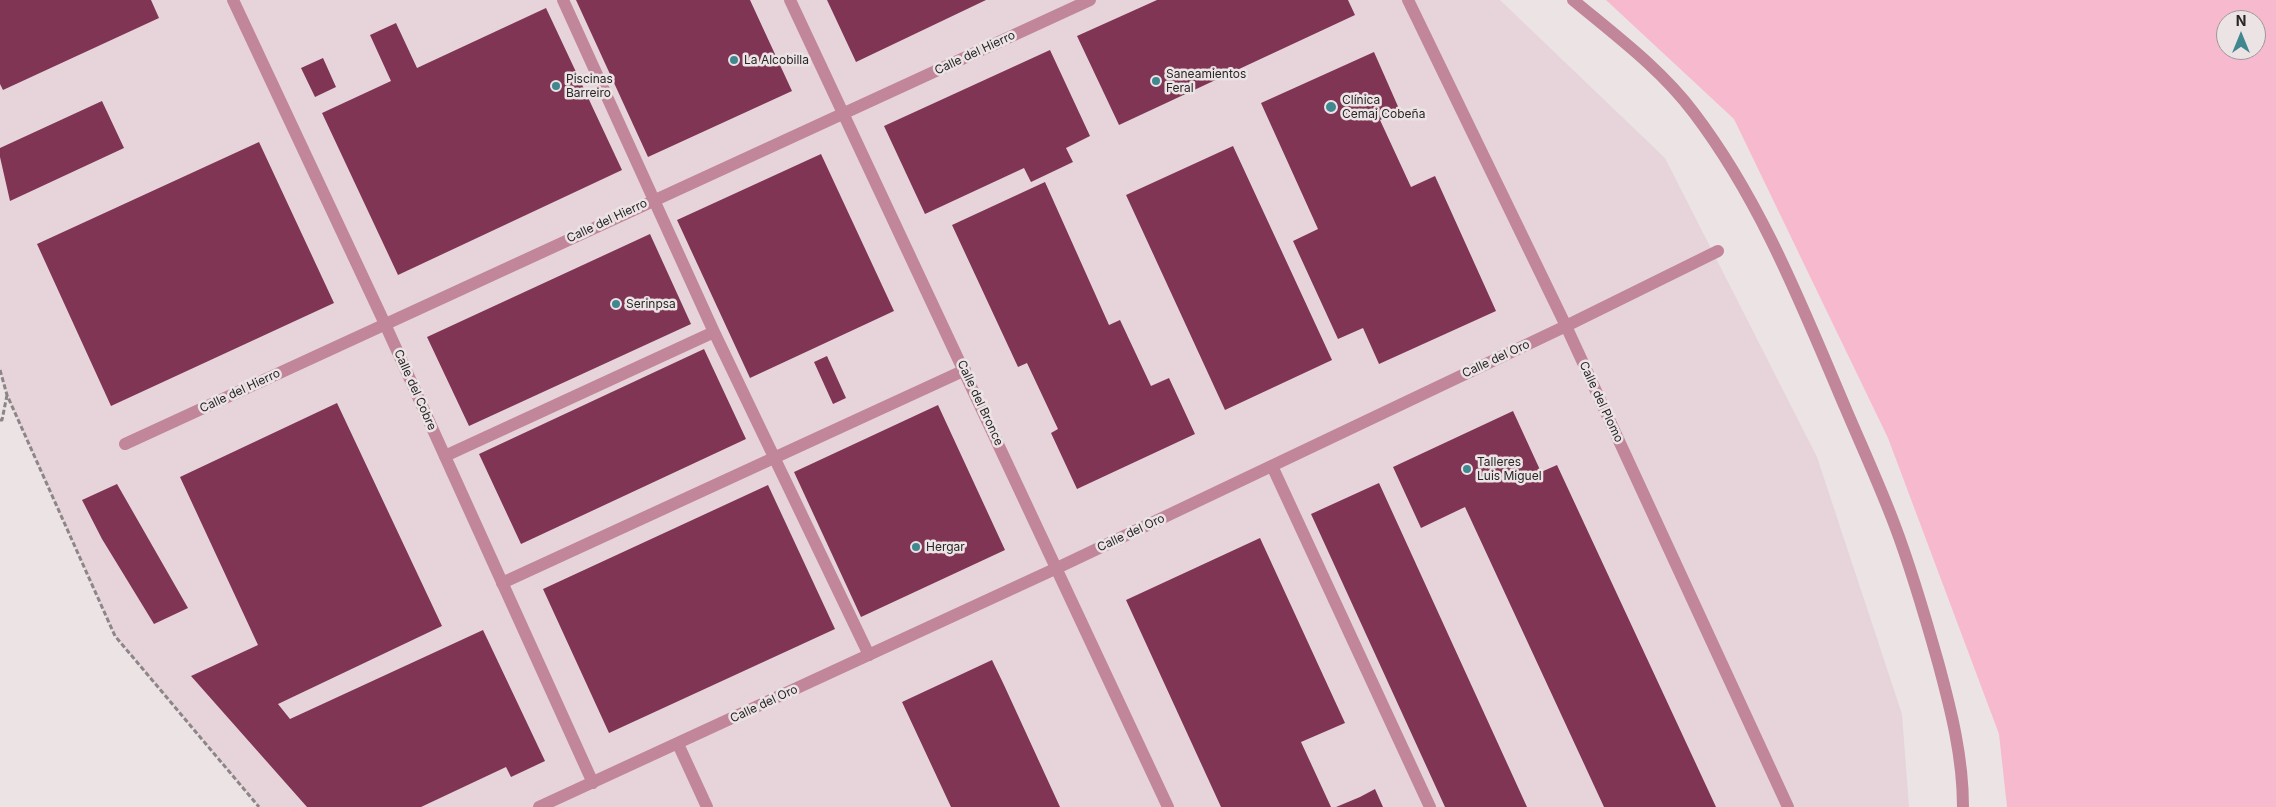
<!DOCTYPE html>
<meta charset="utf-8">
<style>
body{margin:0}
#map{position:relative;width:2276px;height:807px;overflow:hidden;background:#ece3e5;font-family:Inter,sans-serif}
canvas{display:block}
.north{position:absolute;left:2216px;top:10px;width:50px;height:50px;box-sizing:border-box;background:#ece3e5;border:1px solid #9e9799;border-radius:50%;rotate:0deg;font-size:14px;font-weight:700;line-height:20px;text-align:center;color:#292627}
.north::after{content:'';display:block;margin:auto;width:18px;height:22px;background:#408790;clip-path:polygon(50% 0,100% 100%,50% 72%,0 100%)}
</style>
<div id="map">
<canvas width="2276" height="807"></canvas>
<div class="north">N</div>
</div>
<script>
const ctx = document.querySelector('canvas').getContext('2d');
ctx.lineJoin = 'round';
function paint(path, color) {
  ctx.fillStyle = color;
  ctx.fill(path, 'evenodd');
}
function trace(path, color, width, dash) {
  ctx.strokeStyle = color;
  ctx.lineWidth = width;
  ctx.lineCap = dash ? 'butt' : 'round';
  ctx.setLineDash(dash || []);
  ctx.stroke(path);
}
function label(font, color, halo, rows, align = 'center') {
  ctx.font = font + ' Inter,sans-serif';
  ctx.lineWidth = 5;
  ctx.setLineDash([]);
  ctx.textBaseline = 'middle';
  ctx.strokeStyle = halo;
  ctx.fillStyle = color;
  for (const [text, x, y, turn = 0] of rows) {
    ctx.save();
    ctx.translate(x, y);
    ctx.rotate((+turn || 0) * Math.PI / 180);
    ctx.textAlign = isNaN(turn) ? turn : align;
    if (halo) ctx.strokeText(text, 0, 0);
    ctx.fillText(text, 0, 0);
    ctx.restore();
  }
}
const built = new Path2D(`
 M0,0h1500l165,158 152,299 85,257 7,93h-1650l-144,-171 -108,-241 -7,-25z`);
const green = new Path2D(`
 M1606,0h670v807h-269l-8,-73 -111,-296 -154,-319zM2226,20h30v30h-30z`);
const building = new Path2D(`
 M0,0h151l8,18 -156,72 -3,-6z
 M576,0h174l42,91 -144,66z
 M827,0h159l-130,62z
 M1157,0h191l7,15 -236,110 -42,-89z
 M546,8l76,162 -224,105 -76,-162 69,-32 -21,-46 26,-12 21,45z
 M1050,50l40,86 -24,12 7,14 -42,20 -7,-14 -99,46 -41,-88z
 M1374,52l26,59 -20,9 31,67 24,-11 61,135 -117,53 -16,-36 -25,11 -45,-98 25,-12 -57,-126z
 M323,58l13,29 -21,10 -14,-29z
 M102,101l22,47 -114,53 -10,-44v-9z
 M259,142l75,161 -223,103 -74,-162z
 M1233,146l99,214 -107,50 -99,-215z
 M821,154l73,157 -144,67 -73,-158z
 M1045,182l64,143 11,-5 31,66 18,-8 26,56 -118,55 -26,-56 7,-4 -31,-66 -9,4 -66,-142z
 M650,234l41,90 -222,102 -42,-89z
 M704,349l42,90 -225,105 -42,-90z
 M827,356l19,42 -13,6 -19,-42z
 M337,403l105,223 -164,78 12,15 193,-89 62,131 -34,16 -5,-10 -85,40h-114l-116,-131 67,-31 -78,-168z
 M938,405l67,145 -144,67 -67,-145z
 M1513,411l28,61 16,-7 159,342h-112l-139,-300 -44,21 -28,-61z
 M1379,483l148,324h-82l-134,-293z
 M117,484l71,124 -34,16 -52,-85 -20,-39z
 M768,485l67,144 -226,104 -66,-144z
 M1260,538l85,185 -44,19 30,65h-110l-95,-207z
 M992,660l12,25 56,122h-109l-49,-105z
 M1375,789l8,18h-47l24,-10z`);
const path = new Path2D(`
 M0,370l7,25 108,241 144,171
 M0,420h2l5,-25`);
const service = new Path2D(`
 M563,0l151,332 155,323
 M445,456l269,-124
 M1272,466l158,341
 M502,583l463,-213`);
const minor = new Path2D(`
 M233,0l152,324 208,459
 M790,0l378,807
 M1408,0l158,326 222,481
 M125,444l965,-444
 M678,744l29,63
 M539,807l518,-239 509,-242 152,-75`);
const tertiary = new Path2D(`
 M1573,0c42,35 88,69 121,113 67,88 108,193 151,294 17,40 35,79 50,119 17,45 30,90 43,136 13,48 25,95 25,145`);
const markers = [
 [734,60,5,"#408790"],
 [1156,81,5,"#408790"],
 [556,86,5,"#408790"],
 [1331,107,6,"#408790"],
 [616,304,5,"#408790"],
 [1467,469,5,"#408790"],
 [916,547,5,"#408790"]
];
const streetNames = [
 ["Calle del Hierro",975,53,-25],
 ["Calle del Hierro",607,221,-25],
 ["Calle del Oro",1496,359,-25],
 ["Calle del Cobre",415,390,66],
 ["Calle del Hierro",240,391,-25],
 ["Calle del Plomo",1601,402,65],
 ["Calle del Bronce",980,403,65],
 ["Calle del Oro",1131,533,-25],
 ["Calle del Oro",764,704,-25]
];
const poiNames = [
 ["La Alcobilla",744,60],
 ["Saneamientos",1166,74],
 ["Feral",1166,88],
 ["Piscinas",566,79],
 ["Barreiro",566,93],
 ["Clínica",1342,100],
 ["Cemaj Cobeña",1342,114],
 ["Serinpsa",626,304],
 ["Talleres",1477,462],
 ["Luis Miguel",1477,476],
 ["Hergar",926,547]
];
paint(built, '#e6d4da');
paint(green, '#f7b9ce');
paint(building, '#803554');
trace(path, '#8d8688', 3, [5, 2.5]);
trace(service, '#c1869a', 12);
trace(minor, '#c1869a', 12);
trace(tertiary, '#c1869a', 12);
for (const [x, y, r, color] of markers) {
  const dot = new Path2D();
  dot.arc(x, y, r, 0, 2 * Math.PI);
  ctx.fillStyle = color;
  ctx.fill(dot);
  trace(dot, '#ece3e5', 2);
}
label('12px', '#292627', '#ece3e5', streetNames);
label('12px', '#292627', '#ece3e5', poiNames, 'left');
</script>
